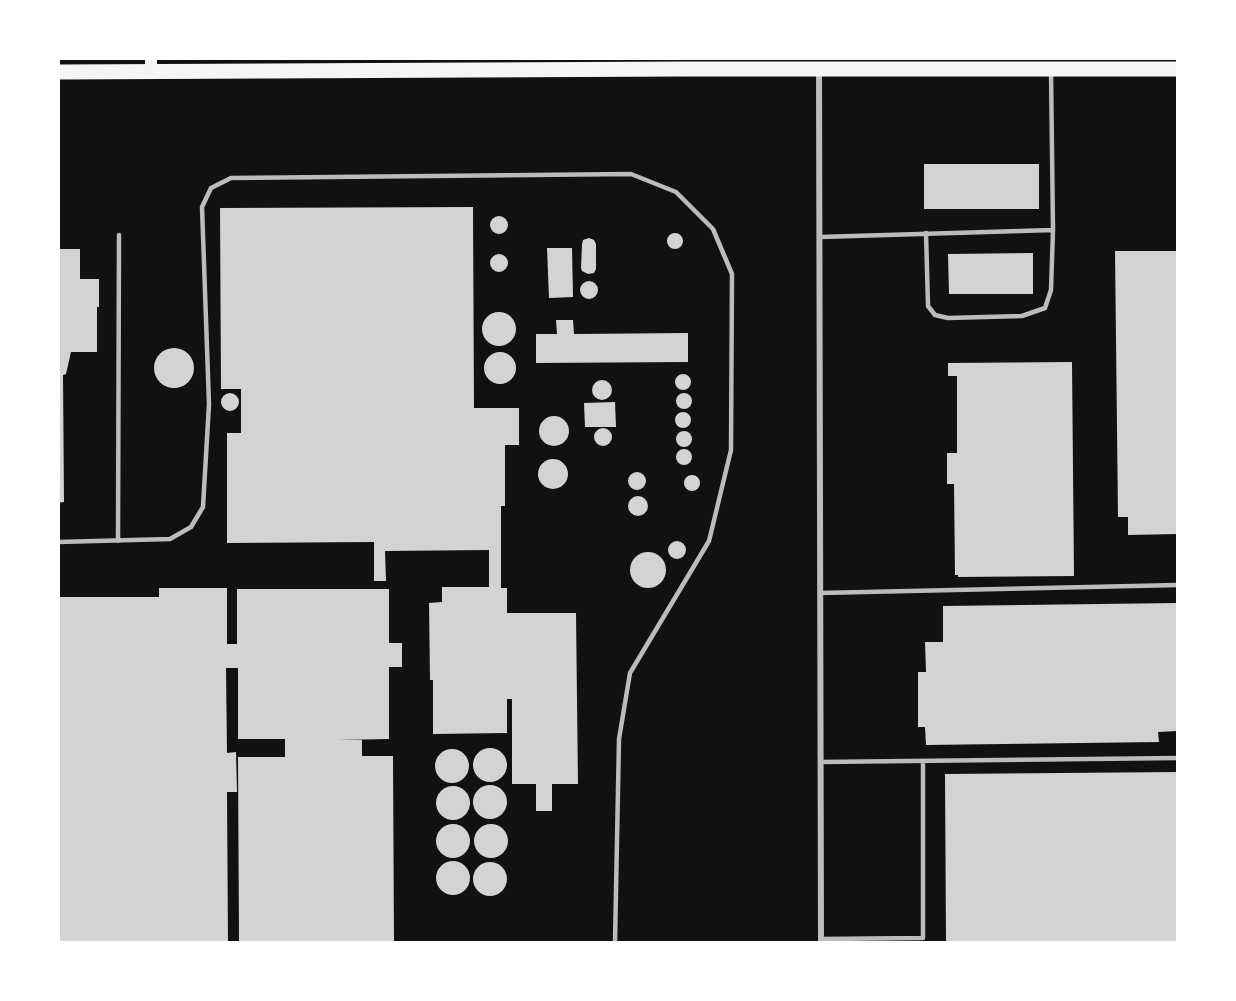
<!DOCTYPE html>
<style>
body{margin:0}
#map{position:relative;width:1236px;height:1001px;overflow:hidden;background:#111;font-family:Lato,sans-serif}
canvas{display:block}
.frame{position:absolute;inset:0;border:60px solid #fff;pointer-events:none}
</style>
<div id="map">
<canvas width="1236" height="1001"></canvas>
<div class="frame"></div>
</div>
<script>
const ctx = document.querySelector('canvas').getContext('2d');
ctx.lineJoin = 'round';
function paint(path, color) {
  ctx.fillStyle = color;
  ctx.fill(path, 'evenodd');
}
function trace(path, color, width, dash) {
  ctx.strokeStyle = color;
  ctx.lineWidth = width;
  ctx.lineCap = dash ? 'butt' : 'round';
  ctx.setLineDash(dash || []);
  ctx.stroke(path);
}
const building = new Path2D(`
 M924,164h115v45h-115z
 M473,207l1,201h45v37h-14v61h-4v82h6v25h69l2,171h-26v27h-16v-27h-24v-85h-5v34l-74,1v-54h-3l-1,-77 13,-1v-15h47v-37l-104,1 1,30h-12v-39l-147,1v-110h14v-44h-20l-1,-181z
 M490 225a9 9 0 1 1 18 0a9 9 0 1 1-18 0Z
 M667 241a8 8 0 1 1 16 0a8 8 0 1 1-16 0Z
 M589,238l5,2 2,4v25l-2,4 -6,1 -6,-3 -1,-3 1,-24 1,-4z
 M547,248h25l1,49 -24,1z
 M58,249h22v30h19v28h-2v45h-26l-5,22 -3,1 1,127 -6,1z
 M1115,251h63v283l-50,1v-18h-10z
 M1033,253v41h-84l-1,-40z
 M490 263a9 9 0 1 1 18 0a9 9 0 1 1-18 0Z
 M580 290a9 9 0 1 1 18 0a9 9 0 1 1-18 0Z
 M482 329a17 17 0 1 1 34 0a17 17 0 1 1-34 0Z
 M556,320h17l1,14 114,-1v29l-152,1v-29h21z
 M154 368a20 20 0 1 1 40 0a20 20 0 1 1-40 0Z
 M484 368a16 16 0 1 1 32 0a16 16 0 1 1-32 0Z
 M1072,362l2,214 -116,1v-2h-3l-1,-91h-7v-31h10v-77h-9v-13z
 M675 382a8 8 0 1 1 16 0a8 8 0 1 1-16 0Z
 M592 390a10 10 0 1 1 20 0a10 10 0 1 1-20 0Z
 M676 401a8 8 0 1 1 16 0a8 8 0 1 1-16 0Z
 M221 402a9 9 0 1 1 18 0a9 9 0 1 1-18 0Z
 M615,402l1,25h-31l-1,-24z
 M675 420a8 8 0 1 1 16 0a8 8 0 1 1-16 0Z
 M539 431a15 15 0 1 1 30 0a15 15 0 1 1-30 0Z
 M594 437a9 9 0 1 1 18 0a9 9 0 1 1-18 0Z
 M676 439a8 8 0 1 1 16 0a8 8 0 1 1-16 0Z
 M676 457a8 8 0 1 1 16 0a8 8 0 1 1-16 0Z
 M538 474a15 15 0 1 1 30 0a15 15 0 1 1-30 0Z
 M628 481a9 9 0 1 1 18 0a9 9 0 1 1-18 0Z
 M684 483a8 8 0 1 1 16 0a8 8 0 1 1-16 0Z
 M628 506a10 10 0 1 1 20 0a10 10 0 1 1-20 0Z
 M668 550a9 9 0 1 1 18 0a9 9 0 1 1-18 0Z
 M630 570a18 18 0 1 1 36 0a18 18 0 1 1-36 0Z
 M159,588h68v56h10v-55h152v54h13v24h-13v72l-51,1h24v16h31l1,186h-155l-1,-185h47v-18h-47v-71h-12l1,85 9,-1 1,40h-10l1,150h-170v-345h101z
 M1178,603v128l-20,1 1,10 -233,3 -1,-18h-7v-55h8l-1,-30h18v-36z
 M473 765a17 17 0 1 1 34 0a17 17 0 1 1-34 0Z
 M435 766a17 17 0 1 1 34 0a17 17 0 1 1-34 0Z
 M1178,772v170h-232l-1,-168z
 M473 802a17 17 0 1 1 34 0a17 17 0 1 1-34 0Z
 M436 803a17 17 0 1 1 34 0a17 17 0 1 1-34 0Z
 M474 841a17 17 0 1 1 34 0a17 17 0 1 1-34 0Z
 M436 841a17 17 0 1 1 34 0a17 17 0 1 1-34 0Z
 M436 878a17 17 0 1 1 34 0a17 17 0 1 1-34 0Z
 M473 879a17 17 0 1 1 34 0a17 17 0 1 1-34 0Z`);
const service = new Path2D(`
 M926,233l2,73 7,9 13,3 74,-2 23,-8 6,-18 2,-60 -2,-159
 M820,237l233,-7
 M118,541l1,-306
 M58,542l112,-3 21,-12 12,-20 6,-103 -7,-197 9,-19 20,-10 400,-4 45,18 37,37 19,45 -1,176 -22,91 -79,132 -11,66 -4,203
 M820,593l358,-8
 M820,762l358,-4
 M821,939l102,-1v-177`);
const minor = new Path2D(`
 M819,69l2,873`);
const secondary = new Path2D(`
 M151,71v-13`);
const primary = new Path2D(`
 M58,72l628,-3h492`);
paint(building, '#d3d3d3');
trace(service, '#bcbcbc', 4.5);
trace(minor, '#bcbcbc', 6);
trace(secondary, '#f5f5f5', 12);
trace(primary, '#f5f5f5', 15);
</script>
